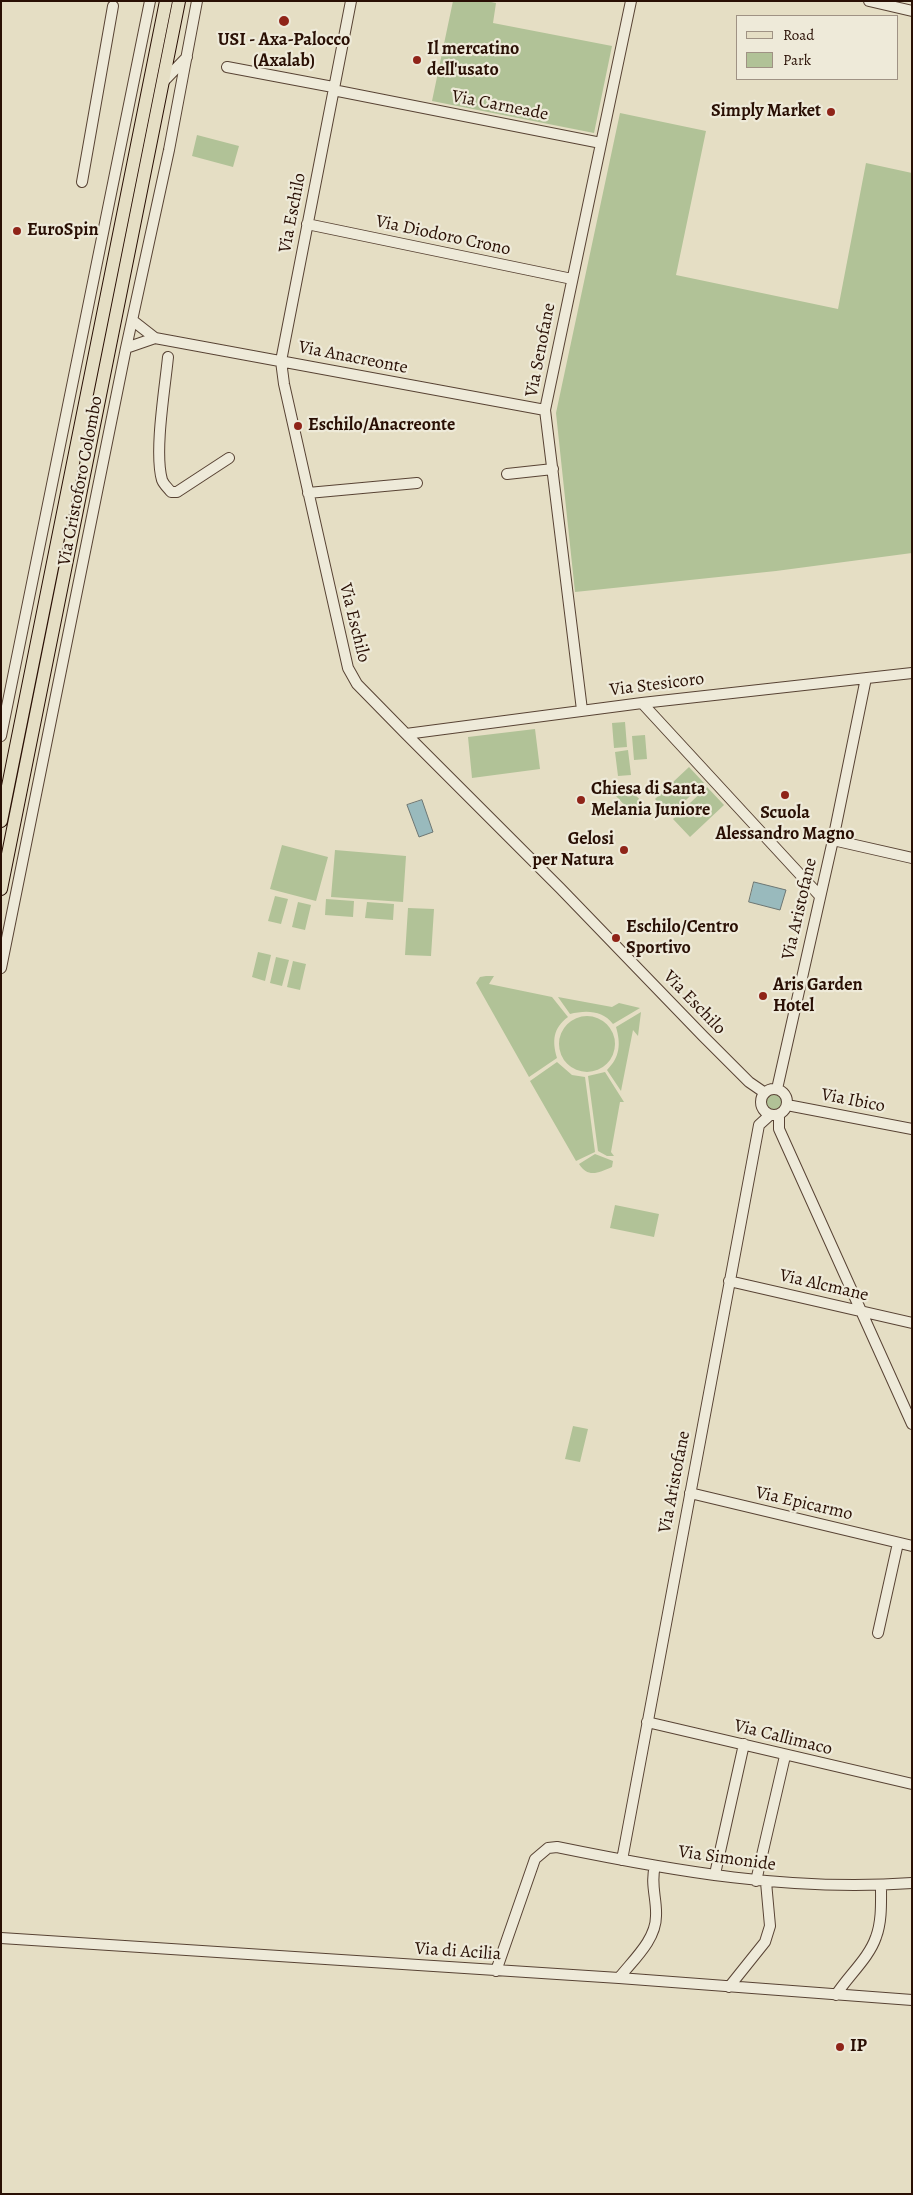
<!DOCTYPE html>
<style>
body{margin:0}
#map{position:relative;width:913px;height:2195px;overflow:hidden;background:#e5dec4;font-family:Alegreya,serif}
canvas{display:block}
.frame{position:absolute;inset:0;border:2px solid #290f04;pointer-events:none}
.legend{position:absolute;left:736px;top:15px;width:162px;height:65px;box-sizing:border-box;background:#eeead9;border:1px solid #9f9284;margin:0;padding:6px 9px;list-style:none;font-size:15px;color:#290f04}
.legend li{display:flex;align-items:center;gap:10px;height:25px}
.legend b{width:25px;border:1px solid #9f9284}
</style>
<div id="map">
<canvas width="913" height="2195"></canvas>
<div class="frame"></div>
<ul class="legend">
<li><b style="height:6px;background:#e5dec4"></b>Road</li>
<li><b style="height:14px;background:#b1c297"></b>Park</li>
</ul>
</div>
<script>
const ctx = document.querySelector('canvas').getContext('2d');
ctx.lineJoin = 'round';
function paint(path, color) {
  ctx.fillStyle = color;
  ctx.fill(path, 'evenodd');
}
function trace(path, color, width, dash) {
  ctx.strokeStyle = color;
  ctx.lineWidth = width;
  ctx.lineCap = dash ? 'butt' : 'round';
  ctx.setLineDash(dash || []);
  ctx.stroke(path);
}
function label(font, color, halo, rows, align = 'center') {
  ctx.font = font + ' Alegreya,serif';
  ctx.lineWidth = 4.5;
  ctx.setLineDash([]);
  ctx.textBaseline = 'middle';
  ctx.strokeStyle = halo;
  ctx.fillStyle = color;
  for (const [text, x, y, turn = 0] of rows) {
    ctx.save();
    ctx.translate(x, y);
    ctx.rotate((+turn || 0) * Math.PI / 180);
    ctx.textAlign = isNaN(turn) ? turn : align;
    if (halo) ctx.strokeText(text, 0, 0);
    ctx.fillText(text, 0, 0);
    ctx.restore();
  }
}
const green = new Path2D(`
 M453,1h33l10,2 -3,20 119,23 -18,87 -162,-32z
 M620,113l86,18 -30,144 162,34 28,-146 46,10v380l-136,18 -201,21 -19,-179z
 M197,135l42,11 -6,21 -41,-11z
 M625,722l2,25 -13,1 -2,-25z
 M535,729l5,40 -68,9 -4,-41z
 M645,735l2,24 -13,1 -2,-24z
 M628,750l3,25 -13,1 -3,-24z
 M689,767l15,16 -34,32 -15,-16z
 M625,784l18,19 -11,10 -18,-19z
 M707,787l17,18 -34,32 -17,-18z
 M282,845l46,12 -12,44 -46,-12z
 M335,850l71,6 -3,46 -72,-5z
 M275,896l13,3 -7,25 -13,-3z
 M326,899l28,2 -1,16 -28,-2z
 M298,902l13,3 -6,25 -13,-3z
 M367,902l27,2 -1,16 -28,-2z
 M408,908l26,1 -3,47 -26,-1z
 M258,952l13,3 -6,26 -13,-4z
 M276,957l13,3 -7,26 -12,-3z
 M293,961l13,3 -6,26 -13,-3z
 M486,976h8l-5,8 63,13 16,20c-15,11 -16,24 -11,41l-28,19 -53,-94 4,-6z
 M558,997l54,10 7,-4 21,5 -27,16c-10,-14 -28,-14 -43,-10z
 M641,1012l-3,24 -5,-6 -12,61 -14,-21c13,-13 14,-26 9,-43z
 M559 1044a28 28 0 1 1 56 0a28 28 0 1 1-56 0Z
 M557,1062l15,13 13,2 10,75 -19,9 -46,-80z
 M605,1072l19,30h-4l-9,50 3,4h-7l-9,-5 -10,-75z
 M764 1101a10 10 0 1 1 20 0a10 10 0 1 1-20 0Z
 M595,1154l18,7 -1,6c-14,6 -24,11 -33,-3z
 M615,1205l44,9 -5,23 -44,-9z
 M573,1426l15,3 -8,33 -15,-3z`);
const water = new Path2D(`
 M422,800l11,32 -14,5 -12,-32z
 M754,882l32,8 -6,20 -31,-8z`);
const minor = new Path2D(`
 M351,1l-70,360 3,23 64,284 9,16 49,50 154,154 143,148 46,46 16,11
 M869,1l43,10
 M227,67l106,20
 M162,83l25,-26
 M333,90l268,53
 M82,182l31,-176
 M307,224l265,55
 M132,320l23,18 390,72
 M126,348l29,-10
 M168,357c-3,31 -14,95 -6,123 2,5 6,8 9,12h6l52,-34
 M507,474l46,-5
 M308,493l109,-10
 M642,703l177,192
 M582,710l-37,-300 86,-409
 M406,734l236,-31 270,-30
 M1,736l149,-735
 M833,840l79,18
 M1,968l125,-620 43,-198 28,-149
 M761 1102a13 13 0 1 1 26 0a13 13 0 1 1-26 0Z
 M777,1089l56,-249 33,-162
 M787,1105l125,24
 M779,1114v15l133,295
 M729,1281l183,42
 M690,1493l222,53
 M878,1633l20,-90
 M647,1722l265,62
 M622,1860l137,-735 11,-10
 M715,1874l29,-130
 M756,1881l29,-125
 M1,1938l618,40 293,22
 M496,1971l39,-112 13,-11 9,-1c117,24 235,45 355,36
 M619,1978c14,-18 37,-38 37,-62 1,-17 -6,-32 -1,-50
 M729,1987l36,-45 5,-16 -4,-44
 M836,1995c12,-19 33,-37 40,-58 6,-16 5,-35 5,-52`);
const major = new Path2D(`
 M1,821l165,-820
 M1,889l178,-888`);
const markers = [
 [284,21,6,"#8f2418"],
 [417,60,5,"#8f2418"],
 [831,112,5,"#8f2418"],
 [17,231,5,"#8f2418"],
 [298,426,5,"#8f2418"],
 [785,795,5,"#8f2418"],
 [581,800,5,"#8f2418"],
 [624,850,5,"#8f2418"],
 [616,938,5,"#8f2418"],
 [763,996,5,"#8f2418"],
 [840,2047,5,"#8f2418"]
];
const poiNames = [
 ["USI - Axa-Palocco",284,41,"center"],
 ["(Axalab)",284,62,"center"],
 ["Il mercatino",427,50],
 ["dell'usato",427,71],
 ["Simply Market",821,112,"right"],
 ["EuroSpin",27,231],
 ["Eschilo/Anacreonte",308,426],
 ["Chiesa di Santa",591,790],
 ["Melania Juniore",591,811],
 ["Scuola",785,814,"center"],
 ["Alessandro Magno",785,835,"center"],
 ["Gelosi",614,840,"right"],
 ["per Natura",614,861,"right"],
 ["Eschilo/Centro",626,928],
 ["Sportivo",626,949],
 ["Aris Garden",773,986],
 ["Hotel",773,1007],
 ["IP",850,2047]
];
const streetNames = [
 ["Via Carneade",500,106,11],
 ["Via Eschilo",293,213,-79],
 ["Via Diodoro Crono",443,236,12],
 ["Via Senofane",541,350,-79],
 ["Via Anacreonte",353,358,11],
 ["Via Cristoforo Colombo",81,481,-79],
 ["Via Eschilo",354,623,76],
 ["Via Stesicoro",657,685,-7],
 ["Via Aristofane",800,909,-77],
 ["Via Eschilo",694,1003,46],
 ["Via Ibico",853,1101,11],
 ["Via Alcmane",824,1286,13],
 ["Via Aristofane",675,1482,-79],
 ["Via Epicarmo",804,1504,13],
 ["Via Callimaco",783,1738,14],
 ["Via Simonide",727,1859,8],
 ["Via di Acilia",458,1952,4]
];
paint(green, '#b1c297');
paint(water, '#99babd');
trace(water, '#6c7673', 1);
trace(minor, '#584334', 12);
trace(major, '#290f04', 14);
trace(minor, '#eeead9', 10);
trace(major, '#e5dec4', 12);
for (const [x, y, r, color] of markers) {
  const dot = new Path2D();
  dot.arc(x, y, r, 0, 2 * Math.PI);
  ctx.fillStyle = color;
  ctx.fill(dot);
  trace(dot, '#eeead9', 2);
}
label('bold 18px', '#290f04', '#eeead9', poiNames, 'left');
label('18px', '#290f04', '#eeead9', streetNames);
</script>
